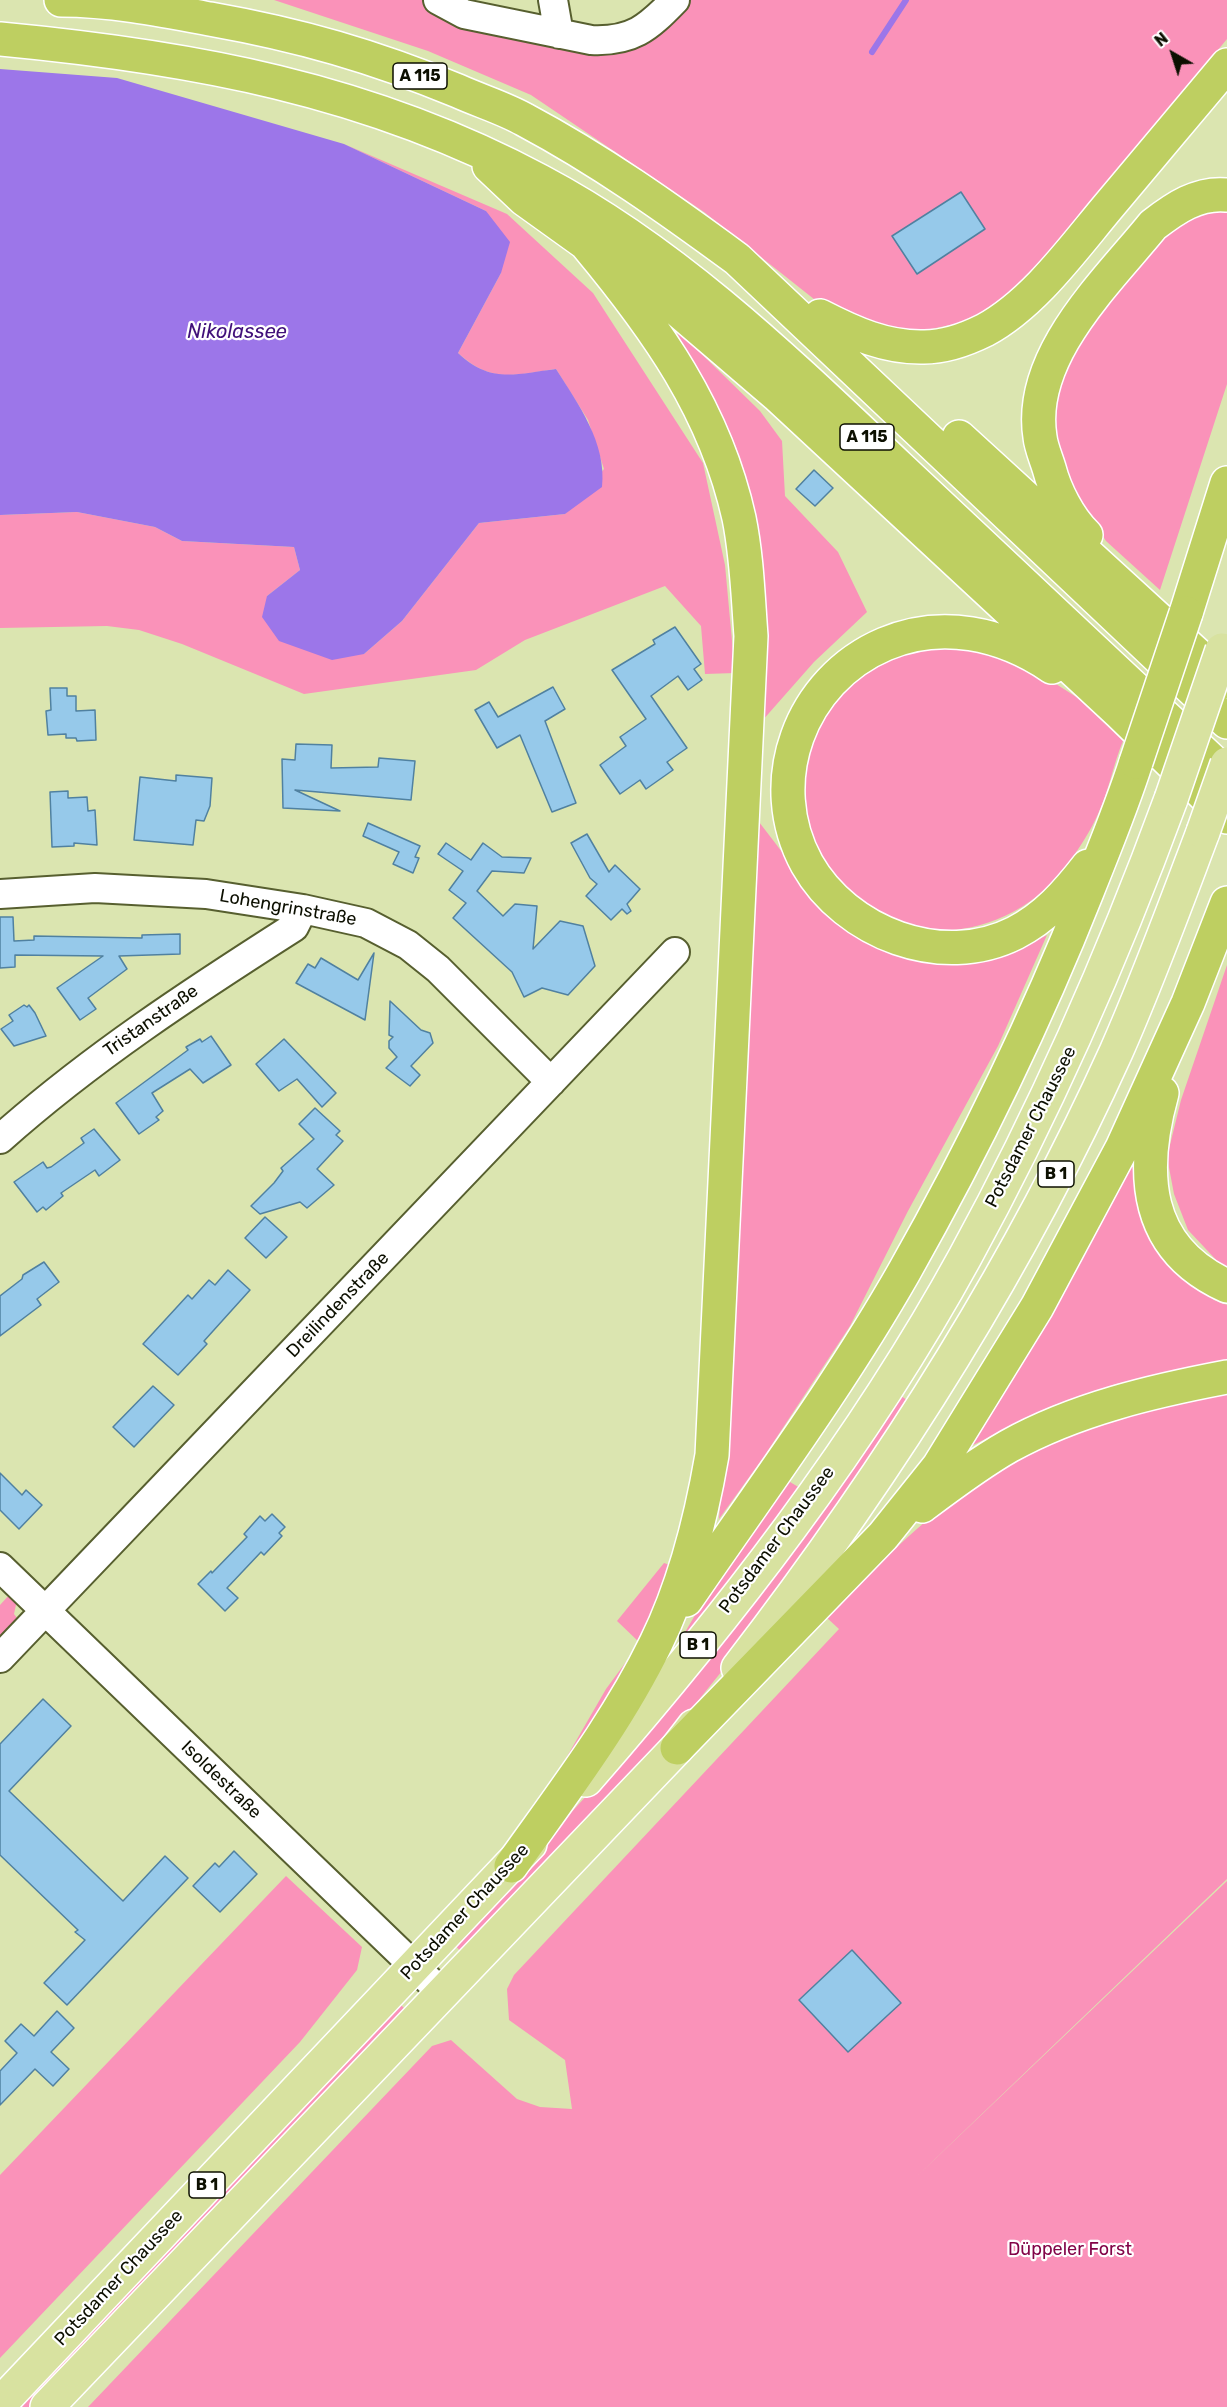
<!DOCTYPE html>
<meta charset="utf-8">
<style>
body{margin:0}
#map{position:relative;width:1227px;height:2407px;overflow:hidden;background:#dbe5b0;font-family:Rubik,sans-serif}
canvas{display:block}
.north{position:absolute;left:1143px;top:24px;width:60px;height:60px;-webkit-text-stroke:4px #fff;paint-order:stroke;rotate:321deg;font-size:16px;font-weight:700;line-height:24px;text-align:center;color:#0c0f00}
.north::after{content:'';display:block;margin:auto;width:21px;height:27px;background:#0c0f00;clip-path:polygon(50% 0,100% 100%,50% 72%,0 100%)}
</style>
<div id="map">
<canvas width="1227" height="2407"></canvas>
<div class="north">N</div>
</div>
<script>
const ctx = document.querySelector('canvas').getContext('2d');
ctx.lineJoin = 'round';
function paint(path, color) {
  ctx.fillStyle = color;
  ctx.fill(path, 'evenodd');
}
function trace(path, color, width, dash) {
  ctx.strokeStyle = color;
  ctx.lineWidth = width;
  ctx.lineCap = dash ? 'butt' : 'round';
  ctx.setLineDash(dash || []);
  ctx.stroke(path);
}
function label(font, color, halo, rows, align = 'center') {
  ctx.font = font + ' Rubik,sans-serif';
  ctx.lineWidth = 4.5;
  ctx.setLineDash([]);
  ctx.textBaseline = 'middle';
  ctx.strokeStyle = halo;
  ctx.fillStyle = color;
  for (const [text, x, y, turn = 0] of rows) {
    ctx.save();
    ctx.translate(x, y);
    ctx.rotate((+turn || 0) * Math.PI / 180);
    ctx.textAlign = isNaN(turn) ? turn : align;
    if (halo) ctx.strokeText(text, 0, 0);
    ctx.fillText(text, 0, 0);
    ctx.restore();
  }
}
const green = new Path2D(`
 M274,0h150l112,43 130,-17 25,-26h536v39l-168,203 -47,49 -43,30 -38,8 -47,3 -60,-25 -120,-95 -173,-117 -103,-44z
 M344,144l163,70 86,79 110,170 22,102 10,108 -30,1 -4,-48 -36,-40 -140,54 -49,30 -172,24 -122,-50 -43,-14 -32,-4 -107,2v-113l77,-3 78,15 27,14 112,6 6,23 -33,26 97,58 38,-33 77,-98 86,-9 39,-45 -16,-49 -32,-51c-42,6 -64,15 -98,-16l43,-80 -15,-62z
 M1201,207l26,2v175l-67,206 -54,-49 -33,-51 -19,-56 5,-52 15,-38 91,-115z
 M673,326l87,85 22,30 3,55 53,56 29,60 -53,50 -52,59c8,-96 8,-182 -26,-274 -16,-41 -42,-82 -63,-121z
 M948,642l75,21 55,35 45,43c-10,24 -14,50 -25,73 -7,16 -18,33 -28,47 -42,62 -130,92 -196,49 -68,-43 -94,-134 -44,-201 14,-18 27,-35 48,-47 20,-10 48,-14 70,-20z
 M756,818c11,15 23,29 33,44 7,12 13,25 22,35 67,72 151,84 236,38l-49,111 -90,165 -58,115 -87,132 -44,61 13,-178z
 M1227,965v302l-6,-2 -33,-35 -14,-36 -7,-37 14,-57z
 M1134,1154l5,52 39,67 36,27 13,5v55l-111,24 -64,22 -85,42z
 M894,1391l20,14 -188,261 -37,46 -225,243 -12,-13 160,-174z
 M1227,1391v488l-314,301 314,-299v526h-1139l344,-361 19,-6 66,59 23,8 32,2 -7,-49 -56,-40 -2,-31 7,-14 325,-346 -13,-12c71,-72 145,-148 242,-184 52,-20 105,-31 159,-42z
 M785,1479l15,9 -130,170 49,-84z
 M664,1563l12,4 -31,79 -91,133 52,-90 34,-46 -23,-22z
 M12,1592l5,8 -3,14 3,4 -17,18v-31z
 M286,1876l76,71 -5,23 -57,72 -300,316v-183z
 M396,2000l13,13 -376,394h-24z`);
const water = new Path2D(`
 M0,69l117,9 227,66 142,67 24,31 -9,31 -43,80c33,31 57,21 98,16 22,35 51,74 46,118l-37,27 -86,9 -77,98 -38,33 -32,6 -53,-19 -17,-24 5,-21 33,-26 -6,-23 -112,-6 -27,-14 -78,-15 -77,3z`);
const stream = new Path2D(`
 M872,52l34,-52`);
const building = new Path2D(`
 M961,192l24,37 -68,45 -25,-38z
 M814,470l19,18 -18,18 -19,-17z
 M675,627l26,37 -7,5 8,11 -14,10 -10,-14 -27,20 36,52 -20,14 6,8 -27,19 -6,-9 -20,14 -20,-29 26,-19 -6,-9 26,-18 -34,-49 43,-26 -2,-4z
 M553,687l12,22 -20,12 31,82 -24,9 -32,-77 -23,13 -22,-38 14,-8 9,15z
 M50,688h17v8h9v15l19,-1 1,30 -19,1 -1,-3h-10v-4l-18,1 -2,-24 5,-1z
 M296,744l36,1 -1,23 47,-1 1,-9 36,3 -4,39 -116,-10 45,21 -57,-3 -1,-49 13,1z
 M176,775l36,3 -2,28 -6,15 -8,-1 -3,25 -59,-5 6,-63 36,4z
 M68,791v7l19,-1 1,14 7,-1 2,35 -23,-2v3l-22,1 -2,-55z
 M368,823l52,23 -5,11 4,1 -6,15 -20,-9 6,-12 -36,-16z
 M587,834l22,38 6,-7 25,24 -13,15 4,7 -4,3 -5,-5 -11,11 -25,-24 11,-12 -7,-6 -19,-35z
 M446,843l25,17 12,-17 19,14 29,1 -7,15 -32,-2 -15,20 26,25 12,-12 22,2 -4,43 27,-28 23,5 12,40 -27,29 -26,-7 -18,9 -12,-25 -59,-54 13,-15 -17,-13 14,-19 -25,-17z
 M0,917h13l1,24 20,-1v-4l108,2v-3l38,-1v20l-61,2 8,13 -39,29 8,11 -16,11 -23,-32 46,-32 -88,-1v12l-15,1z
 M374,953l-9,67 -69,-37 12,-19 7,4 6,-10 37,22z
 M390,1001l31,29 9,3 3,10 -22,23 9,9 -10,11 -24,-18 11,-11 -8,-9v-7l4,-4 -4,-2z
 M24,1005l3,2 2,-2 6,8 11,23 -32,10 -13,-17 12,-8 -4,-6z
 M211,1036l20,29 -28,18 -13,-14 -38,24 11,18 -7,6 3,3 -20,14 -23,-31 72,-53 -2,-3 14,-8 2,3z
 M284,1039l52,54 -14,14 -25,-28 -18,12 -23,-27z
 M315,1108l25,23 -4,4 7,6 -26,28 17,16 -27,23 -7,-6 -40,12 -9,-8 23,-23 9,-12 -2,-3 33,-29 -15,-15z
 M94,1129l26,31 -21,16 -4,-6 -34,23 2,3 -17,14 -3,-3 -6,5 -23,-30 29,-20 4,6 4,-1 33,-24 -3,-5z
 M265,1217l22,20 -21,21 -21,-20z
 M44,1262l15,20 -22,17 4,6 -41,31v-40l22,-17 1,-4z
 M228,1270l22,20 -46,51 3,3 -29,31 -35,-31 45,-49 4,4 17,-19 6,5z
 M153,1386l21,19 -40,42 -21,-20z
 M0,1473l22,22 4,-5 16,15 -23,24 -19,-19z
 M272,1514l13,13 -6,6 3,3 -18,19 -3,-3 -34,36 11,10 -13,13 -27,-27 13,-13 1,2 35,-36 -3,-3 16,-18 5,5z
 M43,1699l28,27 -62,65 114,110 42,-45 23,22 -121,127 -23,-22 41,-43 -10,-8 3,-2 -78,-75v-111z
 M234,1851l23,23 -37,38 -27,-26 22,-23 4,4z
 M852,1950l49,53 -53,49 -49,-52z
 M57,2011l17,17 -23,24 18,17 -16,17 -18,-17 -35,36v-34l17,-18 -12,-12 16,-17 13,12z`);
const minor = new Path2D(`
 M438,0l26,14 127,26c41,2 57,-12 84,-40
 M553,0l6,34
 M0,894l95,-6 111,6 97,15 63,14 42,22 30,24 113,113
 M0,1139c91,-81 192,-147 294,-212l9,-18
 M0,1567l442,426
 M0,1658l675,-706`);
const major = new Path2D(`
 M738,1668c148,-192 278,-395 378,-616 32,-72 59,-146 87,-220
 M586,1780c141,-162 276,-335 379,-523 81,-148 148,-300 206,-458
 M0,2404l530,-560
 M47,2407l630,-659 17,-22`);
const highway = new Path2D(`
 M61,0c50,0 101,10 149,19 90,16 163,37 248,72 22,10 46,17 67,29 75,40 144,89 212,139l490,463
 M0,39c191,18 368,50 540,142 136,72 247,180 358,285 110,103 219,206 329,309
 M489,166l35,33 149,107 104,89 343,318 107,104
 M820,316c33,17 66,32 104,31 20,0 43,-8 61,-17 48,-26 87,-80 122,-122 40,-48 80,-95 120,-143
 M959,437l268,245
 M1086,535c-17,-16 -31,-44 -37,-67 -3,-10 -8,-21 -9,-31 -13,-81 67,-155 113,-212 22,-17 45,-33 74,-30
 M1186,613l41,-130
 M1052,667c-50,-34 -111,-47 -167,-23 -85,36 -123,138 -78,220 39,69 135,106 208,69 31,-16 52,-40 73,-67
 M1162,1093c-22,79 -19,155 65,193
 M922,1506c28,-21 57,-43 87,-60 67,-37 144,-55 218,-69
 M686,1600c74,-108 153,-214 218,-328 69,-122 131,-249 183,-380 17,-43 35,-86 49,-130
 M677,1748l206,-212 56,-70 98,-159 85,-159 66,-145 39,-100
 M511,1866c51,-72 106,-143 145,-223 29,-59 45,-124 56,-188l39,-819c-3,-39 -4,-79 -12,-118 -24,-108 -83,-190 -152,-273`);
const majorBridge = new Path2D(`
 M1171,799l51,-149
 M1203,832l24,-68`);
const highwayBridge = new Path2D(`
 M1136,762l50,-149`);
const shields = [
 [420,76,54],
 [867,437,54],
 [1056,1174,36],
 [698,1645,36],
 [207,2185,36]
];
const shieldNames = [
 ["A 115",420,76],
 ["A 115",867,437],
 ["B 1",1056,1174],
 ["B 1",698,1645],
 ["B 1",207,2185]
];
const streetNames = [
 ["Lohengrinstraße",288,908,10],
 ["Tristanstraße",151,1021,-35],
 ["Potsdamer Chaussee",1031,1127,-63],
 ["Dreilindenstraße",338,1305,-46],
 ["Potsdamer Chaussee",777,1540,-53],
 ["Isoldestraße",221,1780,44],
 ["Potsdamer Chaussee",465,1912,-47],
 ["Potsdamer Chaussee",119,2278,-47]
];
const parkNames = [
 ["Düppeler Forst",1070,2250]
];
const waterNames = [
 ["Nikolassee",237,332]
];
paint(green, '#fa92b9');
paint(water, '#9c76e9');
trace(stream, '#9c76e9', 6);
paint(building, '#96c9ea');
trace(building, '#5081a0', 1.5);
trace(minor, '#575f2f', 32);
trace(major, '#fff', 36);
trace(highway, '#fff', 36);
trace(minor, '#fff', 28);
trace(major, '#d8e2a0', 33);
trace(highway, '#becf61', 33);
trace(majorBridge, '#fff', 36, []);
trace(highwayBridge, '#fff', 36, []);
trace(majorBridge, '#d8e2a0', 33);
trace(highwayBridge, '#becf61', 33);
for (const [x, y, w] of shields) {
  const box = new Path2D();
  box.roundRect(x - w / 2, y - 13, w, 26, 4.5);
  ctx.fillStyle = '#fff';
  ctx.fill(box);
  trace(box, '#0c0f00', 1.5);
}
label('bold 16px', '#0c0f00', null, shieldNames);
label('18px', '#0c0f00', '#fff', streetNames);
label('18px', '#820448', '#fff', parkNames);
label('italic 20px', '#41117a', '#fff', waterNames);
</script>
